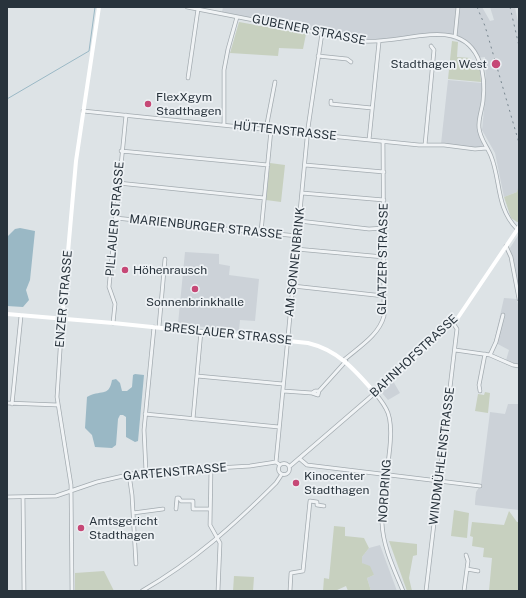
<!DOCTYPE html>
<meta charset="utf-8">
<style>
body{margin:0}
#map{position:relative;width:526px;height:598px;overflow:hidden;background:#dde3e6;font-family:"Public Sans",sans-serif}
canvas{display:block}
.frame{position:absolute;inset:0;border:8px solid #28333c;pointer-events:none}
</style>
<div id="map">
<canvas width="526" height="598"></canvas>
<div class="frame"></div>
</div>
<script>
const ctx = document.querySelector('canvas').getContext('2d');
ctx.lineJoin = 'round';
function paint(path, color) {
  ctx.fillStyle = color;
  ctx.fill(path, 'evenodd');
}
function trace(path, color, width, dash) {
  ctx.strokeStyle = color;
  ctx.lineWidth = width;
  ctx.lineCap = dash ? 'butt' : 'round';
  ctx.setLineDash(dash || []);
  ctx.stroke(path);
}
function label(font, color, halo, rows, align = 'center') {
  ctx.font = font + ' "Public Sans",sans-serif';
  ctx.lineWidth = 3.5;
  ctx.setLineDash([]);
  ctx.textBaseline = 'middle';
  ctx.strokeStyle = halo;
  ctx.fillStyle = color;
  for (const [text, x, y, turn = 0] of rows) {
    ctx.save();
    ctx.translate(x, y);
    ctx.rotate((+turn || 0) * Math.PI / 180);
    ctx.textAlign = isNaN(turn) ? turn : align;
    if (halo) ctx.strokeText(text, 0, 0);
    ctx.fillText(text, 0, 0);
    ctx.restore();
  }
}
const built = new Path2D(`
 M223,7h259l8,14 4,-1 -4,-13h25l4,20v161l-2,4 -13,5 -9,-44 -13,-23 4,-41 -1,-32 -8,1 -12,-14 -20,-8 -63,4 -21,-1 -139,-27z
 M448,80l34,3v15l-4,30 5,18 -8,2 -34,-4z
 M519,234v48l-2,1 -7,-35z
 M185,252l34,2v10l11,2 -1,9 30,4 -4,42 -15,-1 -1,11 -61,-7z
 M504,298l13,1 2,10v59l-14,-4 4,-14 -15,-8z
 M393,381l7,12 -12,7 -6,-7z
 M508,404h11v106l-44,-5v-3l1,-10 5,-8 9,-72 15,2z
 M380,545l17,46h-26l-4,-13 7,-3 -12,-12v-6l7,-9z`);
const green = new Path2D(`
 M239,22l67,12 -3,15 -24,-1 -1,8 -48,-3z
 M452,41l6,1 -1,15 14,1 -1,11 10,1 1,12 -33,-3z
 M270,163l15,2 -4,37 -15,-2z
 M518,188l1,34h-2l-6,-4 -7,-21 13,-5z
 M485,392l5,1 -2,20 -13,-2 3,-17 6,1z
 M454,510l15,3 -2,25 -16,-2z
 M509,511l8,11h2v69h-30l3,-33 -9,-1 1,-9 -12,-2 1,-9 -3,-1 2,-14 32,3z
 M334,526l11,1v9l19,2 5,10 -7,9v6l8,3 4,9 -7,3 4,13h-23l-2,-5 -11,5h-12l1,-13 5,1z
 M389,541l28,3v11l-4,1 -4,22 3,13h-5z
 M104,571l10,20h-39v-18z
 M234,576l20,1 -1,14h-20z`);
const water = new Path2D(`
 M20,228l15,3 -5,49 -4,10 3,10 -6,7 -16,-1v-69l8,-8z
 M135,374l9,1 -6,66 -3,1 -9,-5v-20l-3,-2h-3l-2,4 -2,26 -4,3 -17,-1 -3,-12 -7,-7 2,-31c13,-8 22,1 25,-17l4,-1 4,4 2,8h5l5,-4 1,-12z`);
const stream = new Path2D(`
 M7,99l82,-48 6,-44`);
const minor = new Path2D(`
 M187,7l174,34c29,3 66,-11 91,-5 29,7 34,40 31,65 -1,9 -5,18 -4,27 1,11 8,18 12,28 10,25 5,52 26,73
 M455,37l3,-30
 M318,56l29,3 4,3
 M188,78l10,-69
 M331,101v3l41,4
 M83,111l336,34h25l31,4 12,-1
 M224,125v-55l4,-21 9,-32
 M266,129l9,-47
 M369,140l10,-98
 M425,145l9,-95 -3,-4
 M121,151l147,14
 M305,165l79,7
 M118,183l146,15
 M302,193l82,7
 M115,218l183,18
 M299,221l70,8 15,-1
 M261,232l10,-102
 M506,246l5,11 8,42
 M296,249l88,8
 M293,286l91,10
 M62,320l-5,77 14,88 1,106
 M113,323l2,-19 -6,-17 17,-172
 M159,327l6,-68
 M455,350l35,5 23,10 6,1
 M490,355l6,-13 7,-27
 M344,360c15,-13 35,-25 40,-44l-1,-175
 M197,376l86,8
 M283,391l29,2 3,-2h4l27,-30
 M480,391l-1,-6 6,-31
 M312,393l6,2 1,-4
 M7,403l51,2
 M12,404l9,-88
 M145,414l134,13
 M193,419l8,-88
 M300,459l7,6 173,21
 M276,462l32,-334 14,-95
 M278.5 469a5.5 5.5 0 1 1 11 0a5.5 5.5 0 1 1-11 0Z
 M289,467l86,-74c5,6 10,12 13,20 9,25 -8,80 -6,110 1,24 12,46 21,68
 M211,468l-1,57 10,18 -2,48
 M146,472l-2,-42 10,-103
 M129,474l3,21 4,69
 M7,497l49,-1 41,-14 39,-9 114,-7 26,-4 4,3
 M23,497l1,94
 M176,509l1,-11h2l2,3h12v8h17
 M133,513l30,-4
 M467,569l11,2
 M142,591c52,-30 92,-66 134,-108l6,-9
 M290,591l1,-18 12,-2 7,-70 7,1v3l7,1
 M426,591l30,-254 1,-8 -4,-6
 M464,591l4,-30 -2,-6`);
const secondary = new Path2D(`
 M7,314l106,9 195,20c30,7 47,27 67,50l82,-74 62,-92
 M62,320l14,-159 23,-154`);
const rail = new Path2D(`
 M477,7l8,19 34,117
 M510,7l9,39`);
const markers = [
 [496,64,5,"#c64876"],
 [148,104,4,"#c64876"],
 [125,270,4,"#c64876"],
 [195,289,4,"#c64876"],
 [296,483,4,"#c64876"],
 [81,528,4,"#c64876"]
];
const streetNames = [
 ["GUBENER STRASSE",309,30,11],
 ["HÜTTENSTRASSE",285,131,6],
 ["PILLAUER STRASSE",115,219,-85],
 ["MARIENBURGER STRASSE",206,227,6],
 ["GLATZER STRASSE",383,259,-89],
 ["AM SONNENBRINK",295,262,-84],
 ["ENZER STRASSE",64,299,-85],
 ["BRESLAUER STRASSE",228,334,6],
 ["BAHNHOFSTRASSE",414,356,-43],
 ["WINDMÜHLENSTRASSE",442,456,-83],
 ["GARTENSTRASSE",175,472,-5],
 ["NORDRING",385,491,-86]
];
const poiNames = [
 ["Stadthagen West",487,64,"right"],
 ["FlexXgym",156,97],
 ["Stadthagen",156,111],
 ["Höhenrausch",133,270],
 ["Sonnenbrinkhalle",195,302,"center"],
 ["Kinocenter",304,476],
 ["Stadthagen",304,490],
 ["Amtsgericht",89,521],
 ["Stadthagen",89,535]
];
paint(built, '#ccd2d8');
paint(green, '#c7d0bf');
paint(water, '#9ab8c5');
trace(stream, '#9ab8c5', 1);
trace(minor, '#a3abb0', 4.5);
trace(minor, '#f0f3f5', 3);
trace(secondary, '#fff', 4);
trace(rail, '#78868f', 1, [2, 4]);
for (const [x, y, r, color] of markers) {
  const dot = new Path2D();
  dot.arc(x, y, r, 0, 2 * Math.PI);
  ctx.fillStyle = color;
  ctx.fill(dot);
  trace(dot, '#edf1f4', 1.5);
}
label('12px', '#28333c', '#edf1f4', streetNames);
label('12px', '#28333c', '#edf1f4', poiNames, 'left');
</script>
